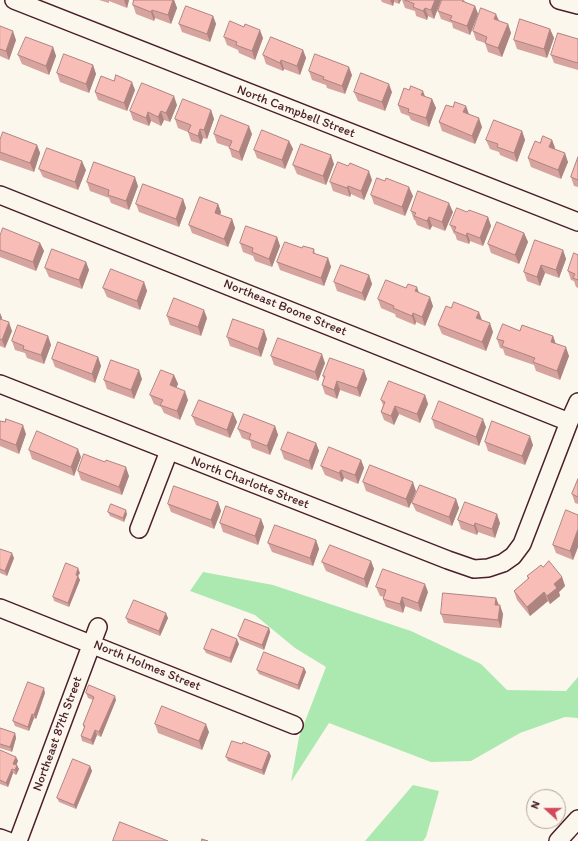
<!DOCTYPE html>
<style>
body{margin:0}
#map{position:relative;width:578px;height:841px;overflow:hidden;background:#fbf7ec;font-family:Itim,sans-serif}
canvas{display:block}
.north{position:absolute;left:526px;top:789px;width:40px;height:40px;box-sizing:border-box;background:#fbf7ec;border:1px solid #b4a19f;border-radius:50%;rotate:291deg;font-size:11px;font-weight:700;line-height:16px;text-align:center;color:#4a1f2b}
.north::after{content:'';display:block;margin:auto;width:14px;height:18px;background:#d1495b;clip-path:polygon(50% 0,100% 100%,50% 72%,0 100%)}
</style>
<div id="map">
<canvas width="578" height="841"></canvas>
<div class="north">N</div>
</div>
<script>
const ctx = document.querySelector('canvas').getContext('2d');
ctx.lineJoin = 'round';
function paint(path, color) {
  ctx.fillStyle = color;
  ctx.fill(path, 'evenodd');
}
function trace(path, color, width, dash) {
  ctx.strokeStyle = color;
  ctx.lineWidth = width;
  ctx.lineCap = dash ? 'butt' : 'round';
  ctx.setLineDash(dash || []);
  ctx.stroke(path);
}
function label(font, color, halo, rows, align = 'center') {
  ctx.font = font + ' Itim,sans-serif';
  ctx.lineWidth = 3.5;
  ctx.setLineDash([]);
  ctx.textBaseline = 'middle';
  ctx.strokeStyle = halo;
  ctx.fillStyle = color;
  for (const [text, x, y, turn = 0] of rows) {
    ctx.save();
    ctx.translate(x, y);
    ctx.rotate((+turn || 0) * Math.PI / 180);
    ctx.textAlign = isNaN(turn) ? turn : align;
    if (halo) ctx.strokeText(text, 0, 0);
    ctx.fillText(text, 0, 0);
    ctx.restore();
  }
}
const green = new Path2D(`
 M203,572l70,13 138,46 70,33 26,26 59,1 12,-14v41l-13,-1 -45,16 -49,28 -40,1 -102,-39 -38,59 8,-45 27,-70 -31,-19 -40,-33 -65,-24z
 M413,785l26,6 -13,46 -3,4h-58z`);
const minor = new Path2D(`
 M14,0l564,222
 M559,0l19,5
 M0,195l569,227
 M0,384l448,176 26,9 14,-1 15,-5 10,-7 9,-12 47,-122 9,-20
 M139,529l30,-78
 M0,608l294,117
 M0,838l8,3
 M18,841l80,-214
 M558,841l20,-22`);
const wall = new Path2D(`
 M99,0h30l-2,8 -18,-7v2z
 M134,0h40l3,8 -6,16 -16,-6 -1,3 -18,-7 -3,-9z
 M381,0h20l-2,4 -5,-2 -1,4 -11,-4z
 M402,0h39l-7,19 -6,-3 -1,4 -11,-4 -1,-5 -10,-3z
 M442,0h22l1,2 10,4 3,8 -8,21 -17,-7 -1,-5 -11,-4 -3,-8z
 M213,16l3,8 -6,18 -28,-10 -3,-8z
 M499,21l9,3 3,9 -9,24 -14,-5 -3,-9 -9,-3 -3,-9z
 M0,26l16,14 -7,20 -9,-4z
 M550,29l4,9 -7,20 -30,-9 -3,-9z
 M224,37l39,1 -8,22 -16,-7 -1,-3 -11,-5z
 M578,39v31l-24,-7 -3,-8z
 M53,47l3,9 -7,19 -27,-11 -4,-9z
 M303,50l3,8 -6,17 -16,-6 -1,2 -17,-7 -3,-9z
 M93,65l3,9 -7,19 -29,-11 -3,-9z
 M309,71l43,4 -7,19 -18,-6 -1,-3 -14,-5z
 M135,90l-8,21 -29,-11 -3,-8z
 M354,92h38l-7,19 -27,-10z
 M425,97l7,2 4,9 -7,19 -18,-7 -2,-4 -8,-3 -3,-8z
 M177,105l-7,17 -6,-2 -3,6 -10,-5 -2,5 -16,-6 -3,-9z
 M466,106l3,8 13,13 -7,17 -33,-13 -3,-9 14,-15z
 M211,110l3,9 -7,20 -4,-1 -2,6 -10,-3 -3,-9 -10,-4 -3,-9z
 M522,131l3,9 -8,22 -17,-7 -1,-3 -9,-3 -4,-9z
 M214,134h38l-10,27 -10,-4 -3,-10 -12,-4z
 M0,140l37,5 3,8 -6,19 -34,-12z
 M552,140l3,8v1l13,13 -7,17 -30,-12 -3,-9 12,-15z
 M289,141l4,8 -8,20 -28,-11 -3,-8z
 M578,157v30l-4,-1 -3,-9z
 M334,164l-8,21 -29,-11 -4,-9z
 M39,169l47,1 -8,20 -35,-13z
 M372,180l-8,20 -13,-6 -1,3 -17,-6 -3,-9z
 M87,182l51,4 -9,24 -18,-7 -2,-5 -19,-7z
 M371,195l42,1 -8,20 -31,-12z
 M183,199l3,9 -7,19 -40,-15 -3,-8z
 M218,204l3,8 -1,3 12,4 3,9 -7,19 -36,-14 -3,-8z
 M411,211l42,1 -8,19 -13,-5 -2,4 -13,-5 -2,-5h-1z
 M467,212l21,5 3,9 -8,20 -13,-5 -1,3 -12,-4 -2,-6h-1l-4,-9z
 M524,233l4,9 -9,22 -28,-11 -3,-9z
 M0,236l40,7 4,8 -8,20 -36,-14z
 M277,237l3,9 -8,21 -17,-6 -2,-5 -10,-4 -3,-9z
 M302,248l12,1 1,5 13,4 3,9 -7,19 -44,-16 -3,-8z
 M563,250l3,9 -7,19 -14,-5 -5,13 -13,-5 -3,-9z
 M578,255v33l-2,-1 -2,-6 -3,-1 -3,-9z
 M86,262l3,8 -7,19 -33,-12 -4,-9z
 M369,275l3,9 -7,17 -28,-10 -3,-9z
 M144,282l3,9 -7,19 -33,-13 -4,-9z
 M419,293l14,13 -8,20 -9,-4 -1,3 -19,-8 -1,-3 -14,-6 -3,-9z
 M0,313l2,5 -1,1 11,12 -7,17 -5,-2z
 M167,316l40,2 -6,18 -31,-11z
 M482,320l11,12 -7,19 -44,-17 -4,-9z
 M520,331l33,5 3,8 13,12 -9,24 -24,-9 -2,-6 -29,-10 -2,-6 -3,-1 -3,-9z
 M48,336l3,9 -7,19 -17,-6 -2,-5 -10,-3 -3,-9z
 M227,337l40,2 -6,18 -31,-11z
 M271,356l54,7 -7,18 -44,-16z
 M98,357l3,9 -6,17 -40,-16 -3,-8z
 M174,375l4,9 -2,4 12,12 -8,20 -16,-7 -3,-6 -7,-3 -4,-9z
 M323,376l44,3 -7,18 -20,-7 -3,9 -12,-5 -3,-9 2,-6z
 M142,379l-8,20 -27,-10 -3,-9z
 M425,395l3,9 -8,19 -21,-9 -5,11 -10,-5 -3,-8 2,-7 -2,-5z
 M233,413l4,9 -7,16 -34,-13 -4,-9z
 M432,419l54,8 -7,19 -44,-18z
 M0,421l26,13 -7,20 -19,-8z
 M275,426l3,9 -8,20 -18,-7 -2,-7 -8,-3 -4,-9z
 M485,442l48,3 -8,20 -37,-14z
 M316,443l3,8 -7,19 -28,-11 -3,-9z
 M29,450l52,7 -7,19 -42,-17z
 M361,460l3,8 -6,16 -14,-6 -2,4 -17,-7 -4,-9z
 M78,471l51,5 -7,19 -41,-15z
 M578,479v25l-3,-1 -3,-9z
 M363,482l53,9 -7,17 -43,-17z
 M456,499l3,9 -7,18 -36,-15 -4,-8z
 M218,502l3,9 -7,18 -43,-17 -3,-8z
 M108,512l19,2 -3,8 -14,-6z
 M578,515v32l-5,13 -17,-7 -3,-8z
 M261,519l3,8 -6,18 -35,-13 -3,-9z
 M458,520l42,3 -5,15 -17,-6 -1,3 -16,-6z
 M316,540l3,9 -6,17 -41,-14 -4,-9z
 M0,549l14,9 -7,18 -7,-3z
 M371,561l3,8 -7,19 -41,-17 -4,-9z
 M543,567l19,10 3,9 -6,6 1,4 -10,8 -2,-3 -18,15 -13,-16 -3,-9 14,-12 -1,-3z
 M80,573l-2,3 2,4 -11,27 -15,-6 -1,-4z
 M376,587l52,5 -7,20 -16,-6 -2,7 -17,-6 -3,-8 1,-2 -4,-1z
 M496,598l7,16 -2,14 -57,-5 -3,-9z
 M126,618h42l-8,18 -32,-13z
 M269,628l1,4 -6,18 -24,-10 -2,-4z
 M239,644l-8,19 -25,-10 -2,-4z
 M304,668l2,4 -7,18 -40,-16 -2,-4z
 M45,693l-9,26 -2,-1 -5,13 -14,-5 -2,-5z
 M86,693l30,7 -15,37 -4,-2 -4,10 -11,-4 -1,-5 3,-8 -1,-3 10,-25 -5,-2z
 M155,724l54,8 -7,18 -44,-17z
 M0,728l15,5 1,5 -4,14 -12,-4z
 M242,744l27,8 2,4 -7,19 -36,-14 -2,-4z
 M0,750l16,7 2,4 -2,4 3,4 -3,6 -3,-2 -5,14 -8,-3z
 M90,766l2,5 -16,38 -17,-7 -2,-4z`);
const shadedWall = new Path2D(`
 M124,0h5l-2,8z
 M173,0h1l3,8 -6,16 -3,-9z
 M390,0h4v2l-1,4z
 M398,0h3l-2,4z
 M435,0h6l-7,19 -3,-9z
 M475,6l3,8 -8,21 -3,-9z
 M425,8l3,8 -1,4 -4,-9z
 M152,10l3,8 -1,3 -3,-9z
 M496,14l4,9 -6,-4z
 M213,16l3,8 -6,18 -3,-8z
 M508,24l3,9 -9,24 -4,-9z
 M550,29l4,9 -7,20 -3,-9z
 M260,30l3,8 -8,22 -3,-9z
 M13,31l3,9 -7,20 -3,-9z
 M53,47l3,9 -7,19 -3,-9z
 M303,50l3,8 -6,17 -3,-9z
 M281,60l3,9 -1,2 -3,-8z
 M93,65l3,9 -7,19 -3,-9z
 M349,67l3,8 -7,19 -3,-8z
 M132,82l3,8 -8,21 -3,-8z
 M389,84l3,8 -7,19 -3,-9z
 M423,91l3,8 -5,-4z
 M174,96l3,9 -7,17 -4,-9z
 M432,99l4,9 -7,19 -3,-9z
 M466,106l3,9 -6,-3z
 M211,110l3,9 -7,20 -3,-9z
 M161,111l3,9 -3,6 -3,-9z
 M148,112l3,9 -2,5 -3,-8z
 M479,118l3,9 -7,17 -3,-8z
 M249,126l3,8 -10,27 -3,-9z
 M200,129l3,9 -2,6 -3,-8z
 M522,131l3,9 -8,22 -3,-9z
 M552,140l3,8 -3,8 -3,-9z
 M289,141l4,8 -8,20 -3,-9z
 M37,145l3,8 -6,19 -4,-9z
 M565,153l3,9 -7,17 -3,-9z
 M331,155l3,9 -8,21 -3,-9z
 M82,161l4,9 -8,20 -3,-8z
 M369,171l3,9 -8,20 -3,-9z
 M135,177l3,9 -9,24 -3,-9z
 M348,186l3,8 -1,3 -3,-9z
 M409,187l4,9 -8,20 -3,-9z
 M183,199l3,9 -7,19 -3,-8z
 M449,203l4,9 -8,19 -3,-9z
 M218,204l3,8 -3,9 -3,-8z
 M429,217l3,9 -2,4 -3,-9z
 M488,217l3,9 -8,20 -3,-8z
 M232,219l3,9 -7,19 -4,-8z
 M467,233l3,8 -1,3 -3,-8z
 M524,233l4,9 -9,22 -4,-9z
 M277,237l3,9 -8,21 -3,-8z
 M40,243l4,8 -8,20 -3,-9z
 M563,250l3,9 -7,19 -3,-8z
 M328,258l3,9 -7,19 -3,-8z
 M86,262l3,8 -7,19 -3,-9z
 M541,265l4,8 -5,13 -3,-9z
 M369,275l3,9 -7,17 -3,-8z
 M144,282l3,9 -7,19 -3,-9z
 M417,287l3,9 -5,-5z
 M430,297l3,9 -8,20 -3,-9z
 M204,310l3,8 -6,18 -3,-9z
 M479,312l3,8 -6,-2z
 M0,313l2,5 -2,4z
 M413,313l3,9 -1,3 -3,-9z
 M9,322l3,9 -7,17 -3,-8z
 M490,323l3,9 -7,19 -4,-9z
 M264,330l3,9 -6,18 -3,-8z
 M48,336l3,9 -7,19 -3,-9z
 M553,336l3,9 -5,-3z
 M566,347l3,9 -9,24 -3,-9z
 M322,354l3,9 -7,18 -3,-9z
 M98,357l3,9 -6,17 -3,-9z
 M139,370l3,9 -8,20 -3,-9z
 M364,370l3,9 -7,18 -3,-9z
 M174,375l4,9 -4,10 -4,-9z
 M337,381l3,9 -3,9 -3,-9z
 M185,391l3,9 -8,20 -3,-9z
 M425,395l3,9 -8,19 -3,-9z
 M395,406l4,8 -5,11 -3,-9z
 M233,413l4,9 -7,16 -3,-8z
 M483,419l3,8 -7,19 -3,-9z
 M23,425l3,9 -7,20 -3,-9z
 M275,426l3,9 -8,20 -3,-9z
 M530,436l3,9 -8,20 -3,-9z
 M316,443l3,8 -7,19 -3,-9z
 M78,449l3,8 -7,19 -3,-9z
 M361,460l3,8 -6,16 -3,-9z
 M126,467l3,9 -7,19 -3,-8z
 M341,470l3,8 -2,4 -3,-9z
 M413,482l3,9 -7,17 -3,-9z
 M456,499l3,9 -7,18 -3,-9z
 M218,502l3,9 -7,18 -3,-9z
 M126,510l1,4 -3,8 -1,-4z
 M497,514l3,9 -5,15 -3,-9z
 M261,519l3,8 -6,18 -3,-9z
 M475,523l3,9 -1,3 -3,-9z
 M578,529v18l-5,13 -3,-9z
 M316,540l3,9 -6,17 -3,-8z
 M12,553l2,5 -7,18 -2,-5z
 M371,561l3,8 -7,19 -3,-9z
 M78,568l2,5 -2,3 2,4 -11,27 -1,-4z
 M562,577l3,9 -6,6 1,4 -10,8 -3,-8 7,-12z
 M425,584l3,8 -7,20 -3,-9z
 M544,592l4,9 -18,15 -3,-9z
 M402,597l3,9 -2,7 -3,-9z
 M496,598l3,9 -4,-2z
 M500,605l3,9 -2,14 -3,-8z
 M166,613l2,5 -8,18 -1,-5z
 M269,628l1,4 -6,18 -2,-5z
 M237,639l2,5 -8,19 -1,-5z
 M304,668l2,4 -7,18 -1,-5z
 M44,688l1,5 -9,26 -2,-4z
 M115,696l1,4 -15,37 -2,-5z
 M32,714l2,4 -5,13 -1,-4z
 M206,724l3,8 -7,18 -3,-9z
 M95,730l2,5 -4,10 -2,-5z
 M15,733l1,5 -4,14 -2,-5z
 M269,752l2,4 -7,19 -2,-5z
 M16,757l2,4 -3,7 -2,-4z
 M17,765l2,4 -3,6 -1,-5z
 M90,766l2,5 -16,38 -2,-4z
 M12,769l1,4 -5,14 -2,-4z`);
const building = new Path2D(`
 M134,0h39l-5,15 -16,-5 -1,2 -18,-7z
 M405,0h30l-4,10 -6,-2 -2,3 -10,-4 1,-3z
 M442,0h21l-1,1 13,5 -8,20 -17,-6 2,-4 -14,-5z
 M186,6l27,10 -6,18 -28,-10z
 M481,8l15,6 -2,5 14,5 -10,24 -13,-5 2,-6 -14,-6z
 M520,19l30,10 -6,20 -30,-9z
 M230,21l14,6 1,-3 15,6 -8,21 -16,-6 1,-3 -13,-5z
 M0,26l13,5 -7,20 -6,-2z
 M558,33l20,6v24l-27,-8z
 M26,37l27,10 -7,19 -28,-11z
 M271,37l32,13 -6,16 -16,-6 -1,3 -17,-8z
 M64,54l29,11 -7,19 -29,-11z
 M315,54l34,13 -7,19 -19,-7 1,-2 -15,-6z
 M361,73l28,11 -7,18 -28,-10z
 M116,75l16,7 -8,21 -29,-11 6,-16 13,5z
 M142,83l32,13 -8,17 -5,-2 -3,6 -10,-5 -2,6 -16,-7z
 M411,86l12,5 -2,4 11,4 -6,19 -18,-6 1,-3 -11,-4 6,-17 5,2z
 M183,99l28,11 -7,20 -4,-1 -2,7 -10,-4 3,-7 -16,-6z
 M455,102l11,4 -3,6 16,6 -7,18 -33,-14 7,-17 7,2z
 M221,115l28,11 -10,26 -10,-4 3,-7 -18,-7z
 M494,120l28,11 -8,22 -17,-6 1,-3 -12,-4z
 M262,130l27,11 -7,19 -28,-10z
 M3,132l34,13 -7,18 -30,-11v-12z
 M543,136l9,4 -3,7 16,6 -7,17 -30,-12 7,-17 5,2z
 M301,144l30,11 -8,21 -30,-11z
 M47,148l35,13 -7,21 -36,-13z
 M578,157v23l-7,-3z
 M94,162l41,15 -9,24 -18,-6 1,-5 -22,-8z
 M338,162l10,4 2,-3 19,8 -8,20 -13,-5 -1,2 -17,-6z
 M377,178l8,3 1,-3 23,9 -7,20 -31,-12z
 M143,184l40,15 -7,20 -40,-15z
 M418,191l31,12 -7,19 -13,-5 -2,4 -13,-5 2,-3 -5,-2z
 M200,197l18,7 -3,9 17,6 -8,20 -35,-14z
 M457,208l10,4 2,-2 19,7 -8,21 -13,-5 -1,3 -12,-5 2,-4 -6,-2z
 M497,222l27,11 -9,22 -27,-11z
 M246,226l31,11 -8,22 -17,-7 1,-4 -13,-5z
 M3,228l37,15 -7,19 -33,-12v-14z
 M535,240l28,10 -7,20 -15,-5 -4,12 -13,-5z
 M285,242l17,6 1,-2 11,3 -1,4 15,5 -7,20 -44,-16z
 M52,249l34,13 -7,18 -34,-12z
 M574,253l4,2v25l-5,-2 2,-4 -7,-3z
 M341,265l28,10 -7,18 -28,-11z
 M111,269l33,13 -7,19 -34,-13z
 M386,280l20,8 2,-4 9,3 -2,4 15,6 -8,20 -9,-4 -1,3 -19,-8 1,-2 -16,-7z
 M174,298l30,12 -6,17 -31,-11z
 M454,302l25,10 -3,6 14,5 -8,19 -44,-17 8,-19 5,2z
 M0,319l9,3 -7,18 -2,-1z
 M233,319l31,11 -6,19 -31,-12z
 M503,324l17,7 2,-6 31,11 -2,6 15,5 -9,24 -24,-9 2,-4 -33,-12 2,-5 -7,-2z
 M18,325l30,11 -7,19 -18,-6 1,-3 -12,-5z
 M278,338l44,16 -7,18 -44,-16z
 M58,342l40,15 -6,17 -40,-15z
 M330,358l34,12 -7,18 -20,-7 -3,9 -12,-5 3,-9h-2z
 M111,360l28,10 -8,20 -27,-10z
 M161,370l13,5 -4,10 15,6 -8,20 -17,-6 3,-5 -13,-5z
 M389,381l36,14 -8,19 -22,-8 -4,10 -10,-4 4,-10 -4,-2z
 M199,400l34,13 -6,17 -35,-14z
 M439,401l44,18 -7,18 -44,-18z
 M244,414l31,12 -8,20 -18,-7 2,-5 -13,-5z
 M6,419l17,6 -7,20 -16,-6v-18l5,1z
 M492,421l38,15 -8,20 -37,-14z
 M37,431l41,18 -7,18 -42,-17z
 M288,432l28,11 -7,18 -28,-11z
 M329,447l32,13 -6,15 -14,-5 -2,3 -18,-7z
 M84,454l21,8 1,-2 20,7 -7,20 -41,-16z
 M370,465l43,17 -7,17 -43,-17z
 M578,479v18l-6,-3z
 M420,485l36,14 -7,18 -37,-14z
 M174,486l44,16 -7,18 -43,-16z
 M465,502l32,12 -5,15 -17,-6 -1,3 -16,-6z
 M111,504l15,6 -3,8 -15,-6z
 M226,506l35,13 -6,17 -35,-13z
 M566,510l12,5v14l-8,22 -17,-6z
 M275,525l41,15 -6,18 -42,-15z
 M330,545l41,16 -7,18 -42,-17z
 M0,549l12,4 -7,18 -5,-2z
 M549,561l13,16 -8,7 3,4 -10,8 -3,-4 -17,15 -13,-16 15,-13 -2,-2 14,-11 2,2z
 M66,563l12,5 -2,7 2,1 -10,27 -15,-6z
 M383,569l42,15 -7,19 -16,-6 -2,7 -17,-5 3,-9 -10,-3z
 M443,593l53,5 -1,7h5l-2,15 -57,-6z
 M134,600l32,13 -7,18 -33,-13z
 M245,619l24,9 -7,17 -24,-9z
 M212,629l25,10 -7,19 -26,-9z
 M264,652l40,16 -6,17 -41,-15z
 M28,682l16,6 -10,27 -2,-1 -4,13 -15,-6z
 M89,685l26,11 -16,36 -4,-2 -4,10 -10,-4 4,-10 -2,-1 11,-28 -8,-4z
 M162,706l44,18 -7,17 -44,-17z
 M0,728l15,5 -5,14 -10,-3z
 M232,741l10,3 1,-2 26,10 -7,18 -36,-13z
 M0,750l16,7 -3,7 4,1 -2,5 -3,-1 -6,14 -6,-3z
 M73,759l17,7 -16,39 -17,-7z
 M120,822l48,19h-55z
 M202,839l6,2h-6z`);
const streetNames = [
 ["North Campbell Street",296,112,21],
 ["Northeast Boone Street",285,308,22],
 ["North Charlotte Street",250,483,21],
 ["North Holmes Street",147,666,22],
 ["Northeast 87th Street",58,734,-70]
];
paint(green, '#ace9b0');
trace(minor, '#4a1f2b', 20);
trace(minor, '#fbf7ec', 17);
paint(wall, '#d6a39e');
paint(shadedWall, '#ae8481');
paint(building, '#f9bdb8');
trace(building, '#ae8481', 1);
label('13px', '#4a1f2b', '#fbf7ec', streetNames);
</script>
